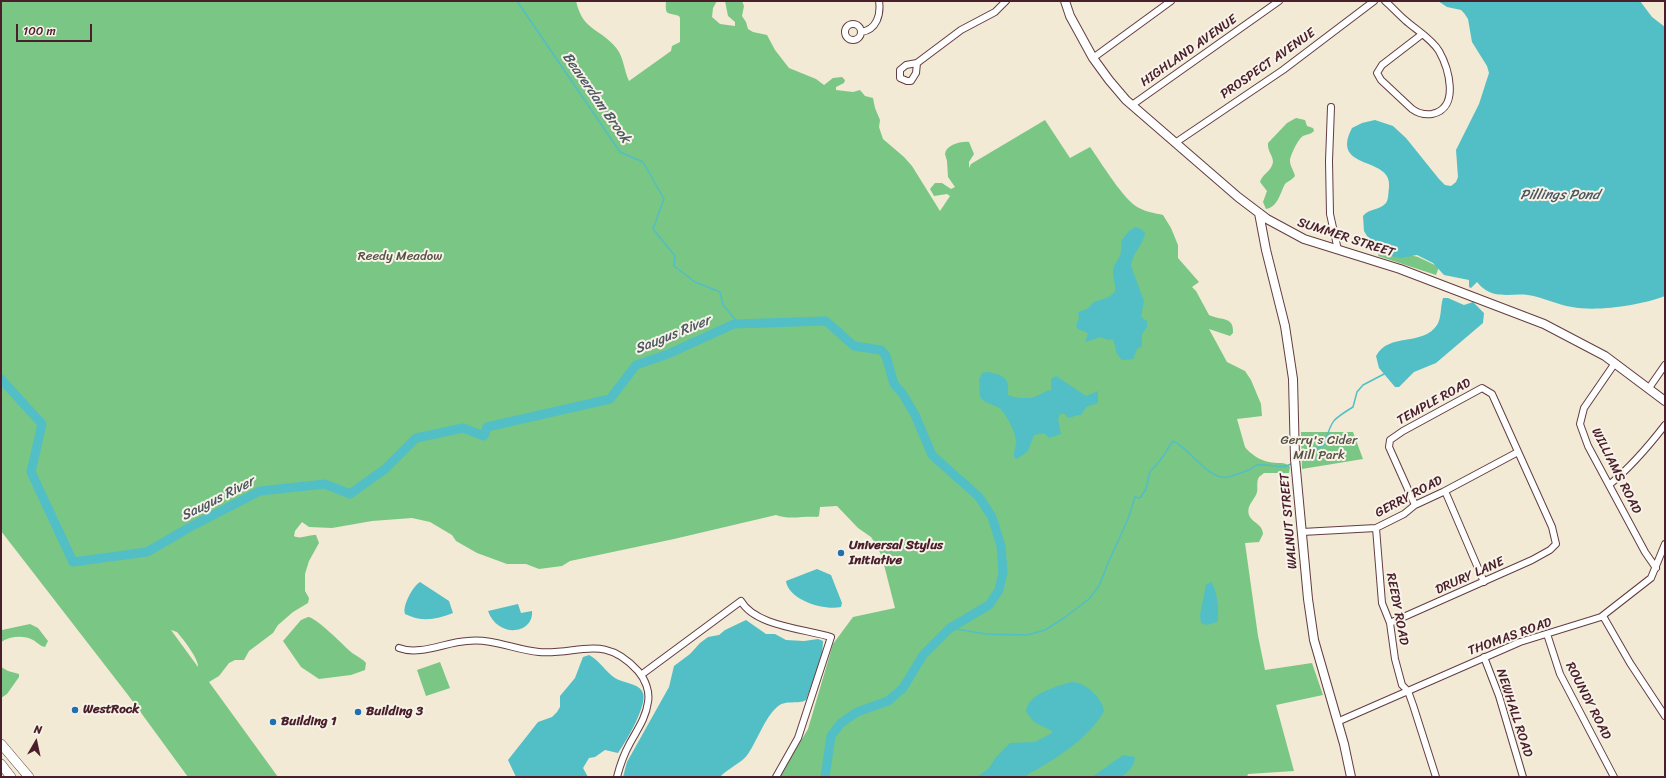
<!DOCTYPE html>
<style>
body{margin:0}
#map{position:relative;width:1666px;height:778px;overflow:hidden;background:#f2ead4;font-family:Sriracha,sans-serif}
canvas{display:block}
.frame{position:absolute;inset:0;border:2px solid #4a1f2b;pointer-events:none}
.north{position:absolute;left:16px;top:722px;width:40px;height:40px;-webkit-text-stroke:3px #f7f3e8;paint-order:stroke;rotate:9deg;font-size:11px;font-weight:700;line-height:16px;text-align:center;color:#4a1f2b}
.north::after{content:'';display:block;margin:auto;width:14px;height:18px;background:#4a1f2b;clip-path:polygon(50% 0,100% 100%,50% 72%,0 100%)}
.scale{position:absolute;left:16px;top:24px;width:76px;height:18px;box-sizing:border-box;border:2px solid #4a1f2b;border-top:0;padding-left:5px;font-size:12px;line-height:14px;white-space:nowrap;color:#4a1f2b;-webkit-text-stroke:3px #f7f3e8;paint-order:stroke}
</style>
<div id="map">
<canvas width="1666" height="778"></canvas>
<div class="frame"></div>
<div class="north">N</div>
<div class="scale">100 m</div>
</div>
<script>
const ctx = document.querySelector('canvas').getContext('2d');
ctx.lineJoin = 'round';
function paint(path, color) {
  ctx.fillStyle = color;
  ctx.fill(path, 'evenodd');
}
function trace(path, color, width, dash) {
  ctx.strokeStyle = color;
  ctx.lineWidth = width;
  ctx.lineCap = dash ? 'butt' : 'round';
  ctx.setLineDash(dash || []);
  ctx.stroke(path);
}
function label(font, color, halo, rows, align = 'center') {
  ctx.font = font + ' Sriracha,sans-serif';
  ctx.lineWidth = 4;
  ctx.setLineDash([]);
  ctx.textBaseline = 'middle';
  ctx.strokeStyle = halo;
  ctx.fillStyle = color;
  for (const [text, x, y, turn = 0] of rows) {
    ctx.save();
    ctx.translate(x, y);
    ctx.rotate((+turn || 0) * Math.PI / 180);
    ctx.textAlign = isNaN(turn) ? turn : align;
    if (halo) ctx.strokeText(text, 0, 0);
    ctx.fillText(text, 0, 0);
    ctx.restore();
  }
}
const green = new Path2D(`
 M1,1h575c7,31 25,27 41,48 7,9 7,22 12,32l42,-30 1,-5 8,-4v-24l-1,-2c-12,-4 -14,0 -13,-15h51l-4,7 -1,9 8,7 15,2v-4l-7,-6 -3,-15h17l2,5 -2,10 4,6 2,7 5,3 14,3 8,15 14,18 27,11 8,6 9,-7 9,-1 3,3 -1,3 -8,4v3l17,2 7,-2 5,6 8,2 2,10 5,12 -1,7 4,12 21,18 8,9 28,45 10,-15 -3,-2 -13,2 -4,-7 5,-6h7l9,6 4,-2 -7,-10 -1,-16 -2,-7c1,-9 16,-13 24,-12l5,12 -5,8v6l2,-4 74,-44 25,38 20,-11c11,15 34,54 49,61 7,4 16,5 24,7l8,13 7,17v13l21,24 -7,5 4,4 13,24c13,6 25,1 24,18l-3,3 -21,-7 18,33 18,9 6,9 10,24 1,12 -25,3 8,28c4,6 16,14 24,15 7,2 17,-1 21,5l-1,6h-25l-5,4c-3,5 -1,10 -2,15 -2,8 -11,13 -8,23 3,8 14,9 14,19l-4,8 -14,1 13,93 7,34 47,-7 11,32 -47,10 18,66 -46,3 -1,3h-468l29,-48 25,-85 20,-27 42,-9 -13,-51 -5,-11 -6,-9 -13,-9 -21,-22 -17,1 -1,9 -2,1c-14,-1 -28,3 -41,-2l-102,24 -104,22 -8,5 -23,3 -13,-5h-19l-30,-11 -21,-12 -4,-6 -22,-13 -18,-4 -40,3 -40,7 -23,-1 -7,-5 -7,9 -1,5c7,4 14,-2 22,-1l3,8 -10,18 -4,13v17l4,7 -1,5 -15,9 -15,13 -5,8 -24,18 -5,9h-9l-6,3 -10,13 -10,6 69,95h-90l-60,-82 -127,-164zM171,630l6,2c6,7 22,27 21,35z
 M1296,118l9,2 2,6 6,2 1,3c-4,4 -7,3 -11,5 -5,3 -13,20 -13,25 0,5 4,10 5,15 -3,4 -7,5 -10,8 -5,9 -7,23 -19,25l-3,-7 4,-11 -7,-9c2,-8 12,-11 13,-20 0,-7 -6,-11 -5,-19l19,-20z
 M1386,249l32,8 21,10 -3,8 -58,-19 1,-3z
 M1301,432h52l10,27 -61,10z
 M308,617c8,0 35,28 43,35 5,4 11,6 15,11l-1,7 -14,5 -32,4 -18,-12 -18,-26 18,-21z
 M30,624l8,4 10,13 -3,6c-5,-1 -7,-4 -12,-7 -9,-5 -23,-4 -32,2l1,-12z
 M440,662l10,26 -24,8 -9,-26z
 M1,667l7,4 11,3v3l-12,17 -6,4z`);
const water = new Path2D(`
 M1438,1h202l12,16 13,10v269c-23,9 -68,16 -93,11 -15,-2 -29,-10 -44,-12 -15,-2 -32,4 -45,-7 -3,-2 -4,-4 -6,-6l-6,6 -2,-1v-7l-25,-5 -11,-12 -16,-8 -16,3 -10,-2 -24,-20 -3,-5 -1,-15c6,-8 16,-5 23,-13 3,-5 2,-10 3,-15 5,-33 -60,-16 -37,-60l10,-5 13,-3 18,6 13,12 33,41 6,6 6,1 5,-4 2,-5 -2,-27 23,-46 10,-31 -2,-7 -15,-24 -4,-23 -4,-6 -3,-3 -14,-3z
 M1135,227l6,2 4,4c-1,11 -13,20 -14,33l13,35 -3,16 6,4v6l-5,7v12l-5,3 -4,10 -11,1 -5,-6 -4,-15 -5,1 -7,-3 -16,5 3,-9 -10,-4 -2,-3 3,-8 -1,-6 9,-3 7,-7 15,-5 6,-5c1,-7 -2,-13 -2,-20 0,-11 11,-13 8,-31l8,-10z
 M1443,298h5l16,7 9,-3 11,11 -1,10 -47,40 -22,9 -15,15h-4l-16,-19 -3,-12c13,-24 46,-9 61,-31 5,-8 3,-18 6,-27z
 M987,372c16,3 23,5 21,23 5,3 20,4 26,2 6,-2 10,-6 17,-7v-11l5,-3 30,20 12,-5v12l-12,4 -5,8c-5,-1 -9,4 -14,2l-2,-3h-5l-2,5 3,15 -12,4 -5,-5 -10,2 -6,16 -11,8 -2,-1c-3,-6 1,-9 1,-15 0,-10 -7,-23 -13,-31 -6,-9 -18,-7 -23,-15l-1,-17 3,-7z
 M817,569l14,6 11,28 -1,4c-16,4 -53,-7 -55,-26z
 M420,582l29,19 4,12c-17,7 -32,9 -48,1 -3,-8 8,-28 15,-32z
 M1211,582c6,7 9,31 6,40l-10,3 -6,-2 -1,-8 6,-30z
 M518,604l3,9 11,-2c2,23 -34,28 -44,0z
 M746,620l20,14h9l11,6 18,1 14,-2 5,2 -1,16 -16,43c-8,5 -20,-1 -29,7 -13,12 -19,32 -29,47 -6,9 -20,14 -28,23h-97l4,-15 42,-75 5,-21 16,-12 10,-11 8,-6 11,-2 6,-5z
 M589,655c9,4 17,17 26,23 8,5 22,5 27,13 8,11 -17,52 -24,62l-13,-3 -10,7 -6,1 -6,10 5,9h-72l-8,-17 30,-38 14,-5 5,-5 3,-5v-11l15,-18 8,-21z
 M1071,682c13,-1 32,16 33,29 -14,26 -50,50 -76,63l-1,3h-50l12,-9 7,-11 14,-14 25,-1 17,-9v-2c-13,-8 -17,-4 -26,-20 3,-18 30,-24 45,-29z
 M1123,755l12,2c0,9 -7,14 -13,20h-30z`);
const stream = new Path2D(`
 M517,1l103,151 23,10 21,37 -11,30 22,27 -1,10 21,16 25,10 3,13 16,19
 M1299,458l25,-13c8,-24 6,-24 29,-38l4,-15 6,-7 23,-12
 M950,628l36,6 41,1 18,-5 19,-12 25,-19 10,-13 9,-23 20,-44 7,-22 5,1 6,-9 4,-18c11,-8 15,-19 23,-30 18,8 36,41 56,36 3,-1 17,-6 20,-7 3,-1 5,-4 8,-5 11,-2 24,5 34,-1`);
const river = new Path2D(`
 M1,379l41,45 -11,48 42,90 74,-10 45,-26 68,-35 65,-7 25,10 35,-25 31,-31 47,-10 21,8 3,-9 123,-28 26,-34 32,-11 66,-30 92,-3 28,25 27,4 5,6 8,28 8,9 13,22 17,40 47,42 13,20 9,29 2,26 -4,18 -10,15 -39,23 -27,27 -20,33 -15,13 -31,11 -16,11 -10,13 -6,41`);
const minor = new Path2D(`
 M1385,1c7,6 13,13 20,19 11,10 26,18 34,31 9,16 22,57 -7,63 -7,1 -13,0 -20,-5l-31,-29 -4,-7 5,-8 39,-30
 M845 32a8 8 0 1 1 16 0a8 8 0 1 1-16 0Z
 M861,32c16,-2 20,-18 18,-31
 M1093,58l78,-57
 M917,63l-1,10 -5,8h-4l-7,-3v-8l6,-5 11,-2 44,-33 34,-18 11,-11
 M1132,105l147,-104
 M1331,107l-2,54 1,53 8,36
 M1175,143l108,-73 91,-69
 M1615,363l-31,45 -4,16 8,22 57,106 11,16
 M1649,388l16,-23
 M1609,485c22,-18 39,-38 56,-60
 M1445,491l39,91
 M1376,528l6,75 8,20 5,36 7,26 6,6 5,14 23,72
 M1302,532l74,-4 28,-14 11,-9 28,-13 75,-40
 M1603,616l27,47 35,53
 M1390,623l142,-63 18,-10 6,-6 -4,-17 -60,-133 -10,-6 -79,43 -13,9 -1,7 26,58
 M1547,634l13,40 54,103
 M399,648c21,8 47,-6 68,-7 26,-3 48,9 72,11 40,3 65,-19 99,19 7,8 12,20 10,31 -2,16 -11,28 -18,41 -6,11 -10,22 -13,34
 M1484,657l15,39 24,81
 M641,675l100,-74c14,25 64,28 90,36l-33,101 -22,39
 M1337,722l183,-80 81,-25 50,-39 14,-34`);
const major = new Path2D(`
 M1065,1l5,15 23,42 16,22 17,20 112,97 29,22 37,20 96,30 144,55 61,32 60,45
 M1259,213l7,37 19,76 8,53 2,80 13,140 6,41 30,104 7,33`);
const highway = new Path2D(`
 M1,744l28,33
 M1,764l10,13`);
const markers = [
 [841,553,4,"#1f6fb2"],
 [75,710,4,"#1f6fb2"],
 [358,712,4,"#1f6fb2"],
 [273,722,4,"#1f6fb2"]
];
const streetNames = [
 ["HIGHLAND AVENUE",1189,51,-35],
 ["PROSPECT AVENUE",1268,64,-35],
 ["SUMMER STREET",1346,238,18],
 ["TEMPLE ROAD",1434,402,-29],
 ["WILLIAMS ROAD",1616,471,63],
 ["GERRY ROAD",1409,497,-28],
 ["WALNUT STREET",1289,521,-95],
 ["DRURY LANE",1470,576,-24],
 ["REEDY ROAD",1397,609,79],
 ["THOMAS ROAD",1510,637,-20],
 ["ROUNDY ROAD",1588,701,63],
 ["NEWHALL ROAD",1514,713,72]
];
const parkNames = [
 ["Reedy Meadow",400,257],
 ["Gerry's Cider",1319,441],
 ["Mill Park",1319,456]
];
const poiNames = [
 ["Universal Stylus",849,546],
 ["Initiative",849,561],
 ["WestRock",83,710],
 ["Building 3",366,712],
 ["Building 1",281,722]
];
const waterNames = [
 ["Beaverdam Brook",596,98,55],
 ["Pillings Pond",1560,195],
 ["Saugus River",673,335,-22],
 ["Saugus River",218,499,-27]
];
paint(green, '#7ac685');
paint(water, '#51bfc5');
trace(stream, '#51bfc5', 1.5);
trace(river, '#51bfc5', 9);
trace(minor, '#633d44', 8);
trace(major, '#633d44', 10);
trace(highway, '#633d44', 10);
trace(minor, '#fff', 6);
trace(major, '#fff', 8);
trace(highway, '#fff', 9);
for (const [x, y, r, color] of markers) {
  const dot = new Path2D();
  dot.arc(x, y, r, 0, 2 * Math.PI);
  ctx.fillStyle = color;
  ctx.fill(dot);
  trace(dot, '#f7f3e8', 1.5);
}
label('13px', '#4a1f2b', '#f7f3e8', streetNames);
label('13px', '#585146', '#f7f3e8', parkNames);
label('bold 13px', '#4a1f2b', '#f7f3e8', poiNames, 'left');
label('italic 14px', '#4c5761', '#f7f3e8', waterNames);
</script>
